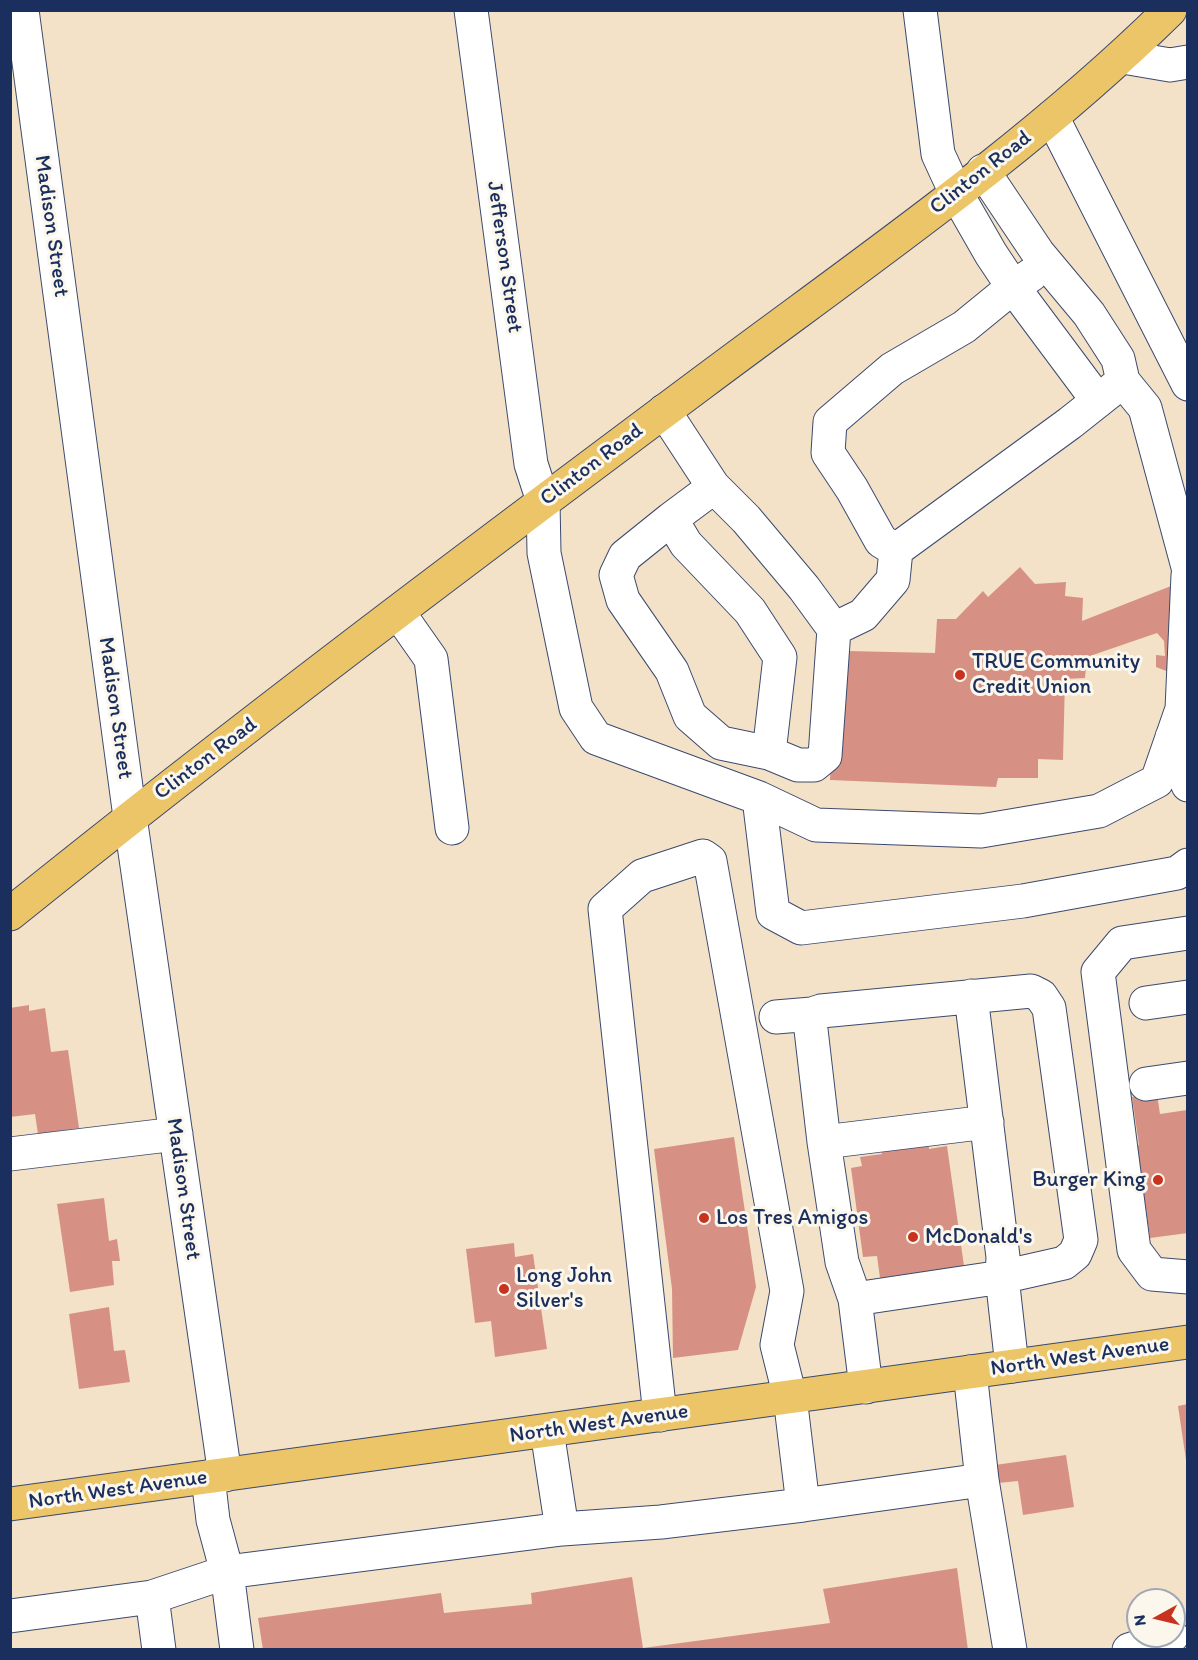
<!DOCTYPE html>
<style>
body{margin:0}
#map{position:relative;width:1198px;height:1660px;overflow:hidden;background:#f3e2c7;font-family:Itim,sans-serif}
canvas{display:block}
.frame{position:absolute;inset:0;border:12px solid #1b2f5e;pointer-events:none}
.north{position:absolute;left:1126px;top:1588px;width:60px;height:60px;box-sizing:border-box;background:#fbf7ec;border:2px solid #a1a7b3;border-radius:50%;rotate:262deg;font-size:16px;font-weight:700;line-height:24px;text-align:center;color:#1b2f5e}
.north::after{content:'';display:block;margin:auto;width:21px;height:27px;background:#c8321e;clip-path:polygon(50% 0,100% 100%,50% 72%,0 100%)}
</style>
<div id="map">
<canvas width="1198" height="1660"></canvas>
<div class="frame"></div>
<div class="north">N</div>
</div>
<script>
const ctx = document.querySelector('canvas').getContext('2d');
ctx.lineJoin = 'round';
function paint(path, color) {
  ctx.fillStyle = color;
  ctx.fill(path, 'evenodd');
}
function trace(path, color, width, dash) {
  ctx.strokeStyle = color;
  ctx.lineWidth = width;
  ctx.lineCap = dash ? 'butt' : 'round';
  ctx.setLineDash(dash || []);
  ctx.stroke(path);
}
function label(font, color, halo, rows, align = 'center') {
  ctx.font = font + ' Itim,sans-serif';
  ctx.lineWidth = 6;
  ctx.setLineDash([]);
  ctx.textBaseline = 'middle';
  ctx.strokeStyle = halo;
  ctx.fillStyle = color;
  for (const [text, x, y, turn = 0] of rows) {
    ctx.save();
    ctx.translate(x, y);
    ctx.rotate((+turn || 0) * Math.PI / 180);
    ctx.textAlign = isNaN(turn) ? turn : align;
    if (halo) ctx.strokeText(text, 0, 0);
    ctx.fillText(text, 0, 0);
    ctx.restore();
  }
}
const building = new Path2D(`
 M1020,567l15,17 31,-2 -1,14 18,2 -1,23 89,-35 -2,86 -13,-5v-12l9,1 -1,-15 -7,-8 -70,24 -2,21 -20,1 -2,81 -25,-1v19h-40l-2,9 -166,-7 5,-119 13,2v-12l87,2 2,-34h19l27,-28 5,6z
 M29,1005v6l16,-3 6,44 17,-2 11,78 -41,6 -3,-20 -25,3v-109z
 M1157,1094l3,20 27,-4 1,123 -38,5 -7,-50 -5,-3 -5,-39 6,-1 -7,-48z
 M734,1137l22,150 -18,63 -65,8 -1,-69 -18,-140z
 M928,1139l1,10 18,-3 17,120 -84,12 -3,-22 -14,1 -12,-89 11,-2 -2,-9 22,-3 -1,-8z
 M104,1198l5,43 8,-2 3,22h-8l2,24 -44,7 -13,-88z
 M514,1243l1,14 18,-3 14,95 -52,8 -4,-36 -16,2 -9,-74z
 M109,1307l5,44 11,-1 5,32 -51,7 -10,-75z
 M1188,1404v56h-2l-8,-54z
 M1066,1455l8,52 -51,8 -5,-34 -20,2 -3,-18z
 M957,1568l11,82h-705l-5,-32 183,-25 3,20 88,-9 -1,-11 101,-16 11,71 187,-25 -7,-34z`);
const minor = new Path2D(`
 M22,10l108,807 95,658
 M471,10l60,454 12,37 1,52 32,155 20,30 163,60 57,27 165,6 118,-20 58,-30 25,-72 6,-134
 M920,10l18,144 18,39 35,61 22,33 -49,40 -72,42 -62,53 -2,31 24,36 29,52 15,9 174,-127 53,-42 -5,-22 -29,-45 -51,-61 -55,-82
 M1123,57l47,8 18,-3
 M1052,117l136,267
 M1031,275l-18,12 85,114
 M1123,381l22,27 43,159
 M664,411l49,75 33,33 58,69 30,41 29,-14 30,-35 3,-30
 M671,519l-46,37 -9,19 7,25 49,71 18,45 31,27 48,10 11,-96 -30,-46 -64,-67 -15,-25 43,-32
 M398,612l33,47 21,169
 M1172,737l16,48
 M769,753l29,12h16l11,-9 9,-127
 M759,798l14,115 28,15 222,-27 154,-28 11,-8
 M1188,933l-66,10 -24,29 36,278 18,24 36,3
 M971,996l32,261 -1,20 10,89
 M1146,1003l42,-6
 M776,1017l36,-3
 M1146,1084l42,-6
 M824,1142l163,-20
 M10,1154l166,-20
 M855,1299l147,-22 62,-14 11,-9 6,-14 -32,-232 -8,-12 -10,-5 -210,20 -9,3 -2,7 14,121 18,120 13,37 11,88
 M970,1372l12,108 28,170
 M547,1431l15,98
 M208,1477l5,43 14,52 10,78
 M803,1505l179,-25
 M152,1597l75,-25 335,-43 99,-7 142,-17 -13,-108 -13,-52 10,-54 -77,-430 -7,-5 -61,20 -37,33 55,506
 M10,1616l142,-19 7,53
 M1129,1650l43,-14`);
const major = new Path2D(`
 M10,914c227,-183 459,-357 692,-531 159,-119 326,-233 468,-373
 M10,1504l1178,-162`);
const markers = [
 [960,675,6,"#c8321e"],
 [1158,1180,6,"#c8321e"],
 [704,1218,6,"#c8321e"],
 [913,1237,6,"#c8321e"],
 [504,1289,6,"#c8321e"]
];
const streetNames = [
 ["Clinton Road",981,173,-38],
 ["Madison Street",51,226,82],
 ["Jefferson Street",504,257,82],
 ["Clinton Road",592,465,-37],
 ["Madison Street",115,708,82],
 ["Clinton Road",206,759,-37],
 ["Madison Street",183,1189,82],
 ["North West Avenue",1080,1357,-8],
 ["North West Avenue",599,1424,-8],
 ["North West Avenue",118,1490,-8]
];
const poiNames = [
 ["TRUE Community",972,662],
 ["Credit Union",972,687],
 ["Burger King",1146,1180,"right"],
 ["Los Tres Amigos",716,1218],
 ["McDonald's",925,1237],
 ["Long John",516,1276],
 ["Silver's",516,1301]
];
paint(building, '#d79184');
trace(minor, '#3b4a6e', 35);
trace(major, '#3b4a6e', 35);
trace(minor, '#fff', 33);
trace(major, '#edc569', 33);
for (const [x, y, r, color] of markers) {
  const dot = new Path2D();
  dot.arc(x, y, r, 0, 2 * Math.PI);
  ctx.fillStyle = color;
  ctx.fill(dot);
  trace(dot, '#fbf7ec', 2);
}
label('22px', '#1b2f5e', '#fbf7ec', streetNames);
label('22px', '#1b2f5e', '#fbf7ec', poiNames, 'left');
</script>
